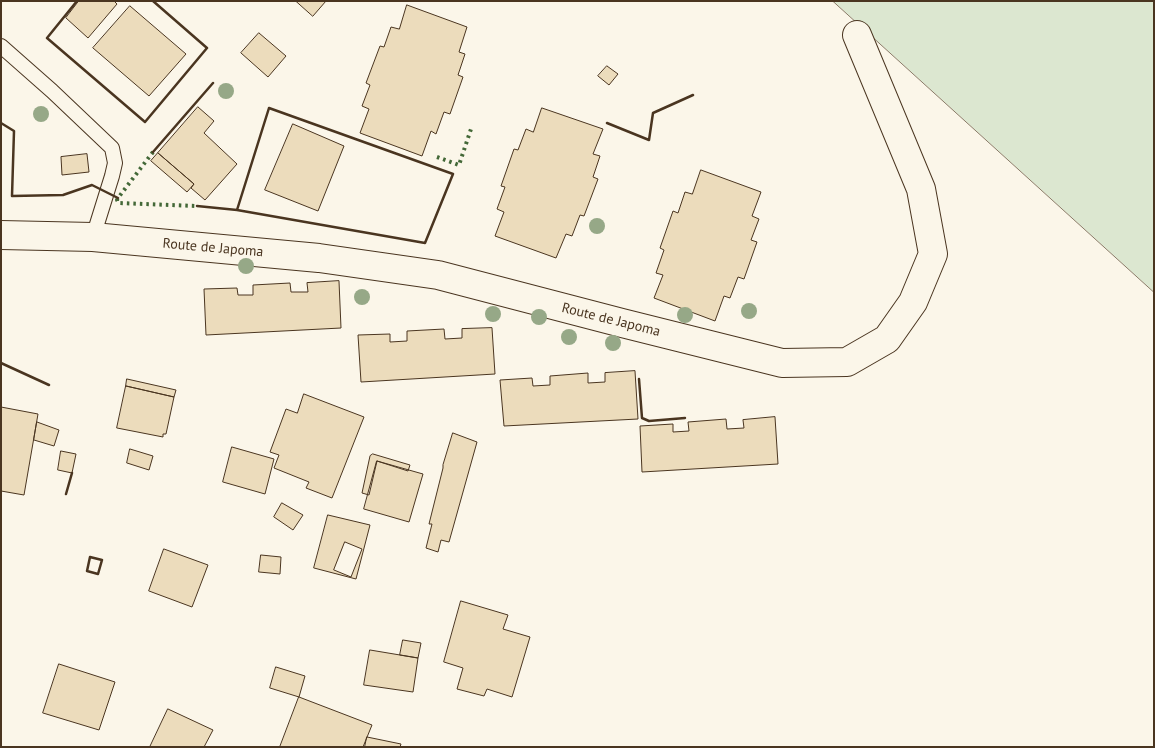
<!DOCTYPE html>
<style>
body{margin:0}
#map{position:relative;width:1155px;height:748px;overflow:hidden;background:#fbf6e9;font-family:"PT Sans",sans-serif}
canvas{display:block}
.frame{position:absolute;inset:0;border:2px solid #4a3520;pointer-events:none}
</style>
<div id="map">
<canvas width="1155" height="748"></canvas>
<div class="frame"></div>
</div>
<script>
const ctx = document.querySelector('canvas').getContext('2d');
ctx.lineJoin = 'round';
function paint(path, color) {
  ctx.fillStyle = color;
  ctx.fill(path, 'evenodd');
}
function trace(path, color, width, dash) {
  ctx.strokeStyle = color;
  ctx.lineWidth = width;
  ctx.lineCap = dash ? 'butt' : 'round';
  ctx.setLineDash(dash || []);
  ctx.stroke(path);
}
function label(font, color, halo, rows, align = 'center') {
  ctx.font = font + ' "PT Sans",sans-serif';
  ctx.lineWidth = 4;
  ctx.setLineDash([]);
  ctx.textBaseline = 'middle';
  ctx.strokeStyle = halo;
  ctx.fillStyle = color;
  for (const [text, x, y, turn = 0] of rows) {
    ctx.save();
    ctx.translate(x, y);
    ctx.rotate((+turn || 0) * Math.PI / 180);
    ctx.textAlign = isNaN(turn) ? turn : align;
    if (halo) ctx.strokeText(text, 0, 0);
    ctx.fillText(text, 0, 0);
    ctx.restore();
  }
}
const green = new Path2D(`
 M833,1h321v291z`);
const building = new Path2D(`
 M79,1h35l3,3 -29,34 -22,-20z
 M296,1h30l-13,15z
 M407,5l60,22 -8,25 6,2 -7,21 5,2 -13,37 -6,-2 -8,22 -5,-3 -9,25 -62,-23 9,-24 -7,-3 8,-21 -4,-2 14,-37 4,1 7,-20 8,2z
 M130,6l56,48 -37,42 -56,-48z
 M259,33l27,23 -18,21 -27,-24z
 M607,66l11,8 -9,11 -11,-9z
 M198,107l16,14 -10,12 33,31 -32,36 -14,-12 3,-4 -36,-31z
 M542,108l61,21 -10,25 7,2 -7,21 5,2 -14,37 -4,-1 -8,21 -6,-2 -10,24 -61,-22 9,-24 -7,-3 8,-22 -4,-1 13,-37 4,1 8,-21 7,3z
 M293,124l51,22 -26,65 -53,-21z
 M158,153l36,31 -7,8 -36,-31z
 M87,154l2,18 -27,3 -1,-18z
 M701,170l60,22 -9,24 7,3 -8,21 6,2 -13,37 -6,-2 -8,21 -6,-2 -9,25 -61,-23 9,-23 -7,-2 8,-23 -4,-2 13,-37 5,2 7,-21 7,2z
 M339,281l2,47 -135,7 -2,-46 33,-1 1,7h15v-10l37,-2 1,9h17l-1,-9z
 M492,328l3,46 -134,8 -3,-47 32,-1v8l17,-1v-10l37,-2 1,10 17,-1v-9z
 M635,371l3,48 -134,7 -4,-46 32,-2 1,8 17,-1v-9l38,-3v10l17,-1v-9z
 M127,379l49,11 -2,7 -48,-11z
 M126,386l48,11 -8,37h-3v3l-46,-9z
 M304,394l60,23 -32,81 -26,-10 3,-6 -35,-14 5,-13 -9,-3 16,-43 11,4z
 M1,407l37,7 -14,81 -23,-4z
 M775,417l3,47 -136,8 -2,-46 33,-2v8l16,-1 -1,-9 38,-3 1,10 17,-1 -1,-8z
 M37,422l22,8 -5,16 -20,-6z
 M453,433l24,9 -28,100 -8,-2 -3,12 -12,-4 6,-24h-3l14,-56v-3z
 M232,447l42,12 -9,35 -42,-12z
 M130,449l23,7 -4,14 -22,-7z
 M61,451l15,3 -4,19 -14,-3z
 M373,454l37,11 -2,6 -31,-10 -8,34 -7,-2 8,-37z
 M377,461l46,13 -14,48 -45,-13z
 M282,503l21,12 -10,15 -19,-13z
 M328,515l42,10 -14,54 -42,-11z
 M345,542l17,7 -11,28 -17,-7z
 M164,549l44,16 -16,42 -43,-16z
 M261,555l20,2 -1,17 -21,-2z
 M461,601l47,14 -5,14 27,8 -18,60 -25,-8 -3,7 -27,-7 6,-21 -19,-6z
 M403,640l18,3 -3,15 -18,-3z
 M370,650l48,8 -5,34 -49,-7z
 M59,664l56,18 -16,48 -56,-17z
 M276,667l29,9 -6,21 -29,-9z
 M299,697l73,28 -9,22h-83z
 M168,709l45,21 -9,17h-54z
 M367,737l34,7 -1,3h-35z`);
const lane = new Path2D(`
 M1,46l51,45 60,57 3,15 -3,13 -19,61`);
const secondary = new Path2D(`
 M1,235l92,2 226,21 119,17 184,48 160,40 65,-1 40,-23 26,-37 20,-48 -12,-65 -64,-154`);
const hedge = new Path2D(`
 M153,152l-35,46 -1,2 2,3 78,3
 M437,157l22,8 13,-39`);
const wall = new Path2D(`
 M77,1l-30,37 98,84 62,-74 -54,-47
 M1,123l13,8 -2,65 51,-1 29,-10 26,13
 M607,123l42,17 4,-27 40,-18
 M153,152l60,-69
 M197,206l40,4 188,33 28,-69 -184,-66 -32,102
 M1,363l48,22
 M639,379l3,39 7,3 36,-3
 M66,494l6,-21
 M90,557l12,3 -4,14 -11,-3z`);
const trees = [
 [226,91],
 [41,114],
 [597,226],
 [246,266],
 [362,297],
 [749,311],
 [493,314],
 [685,315],
 [539,317],
 [569,337],
 [613,343]
];
const streetNames = [
 ["Route de Japoma",213,248,5],
 ["Route de Japoma",611,320,14]
];
paint(green, '#dce7d0');
trace(green, '#887966', 1);
paint(building, '#ecdcbc');
trace(building, '#4a3520', 1);
trace(lane, '#4a3520', 16);
trace(secondary, '#4a3520', 30);
trace(lane, '#fbf6e9', 14);
trace(secondary, '#fbf6e9', 28);
trace(hedge, '#436837', 4, [2.5, 4]);
trace(wall, '#4a3520', 2.5);
ctx.fillStyle = '#96a887';
for (const [x, y] of trees) {
  ctx.beginPath();
  ctx.arc(x, y, 8, 0, 2 * Math.PI);
  ctx.fill();
}
label('14px', '#4a3520', '#fbf6e9', streetNames);
</script>
